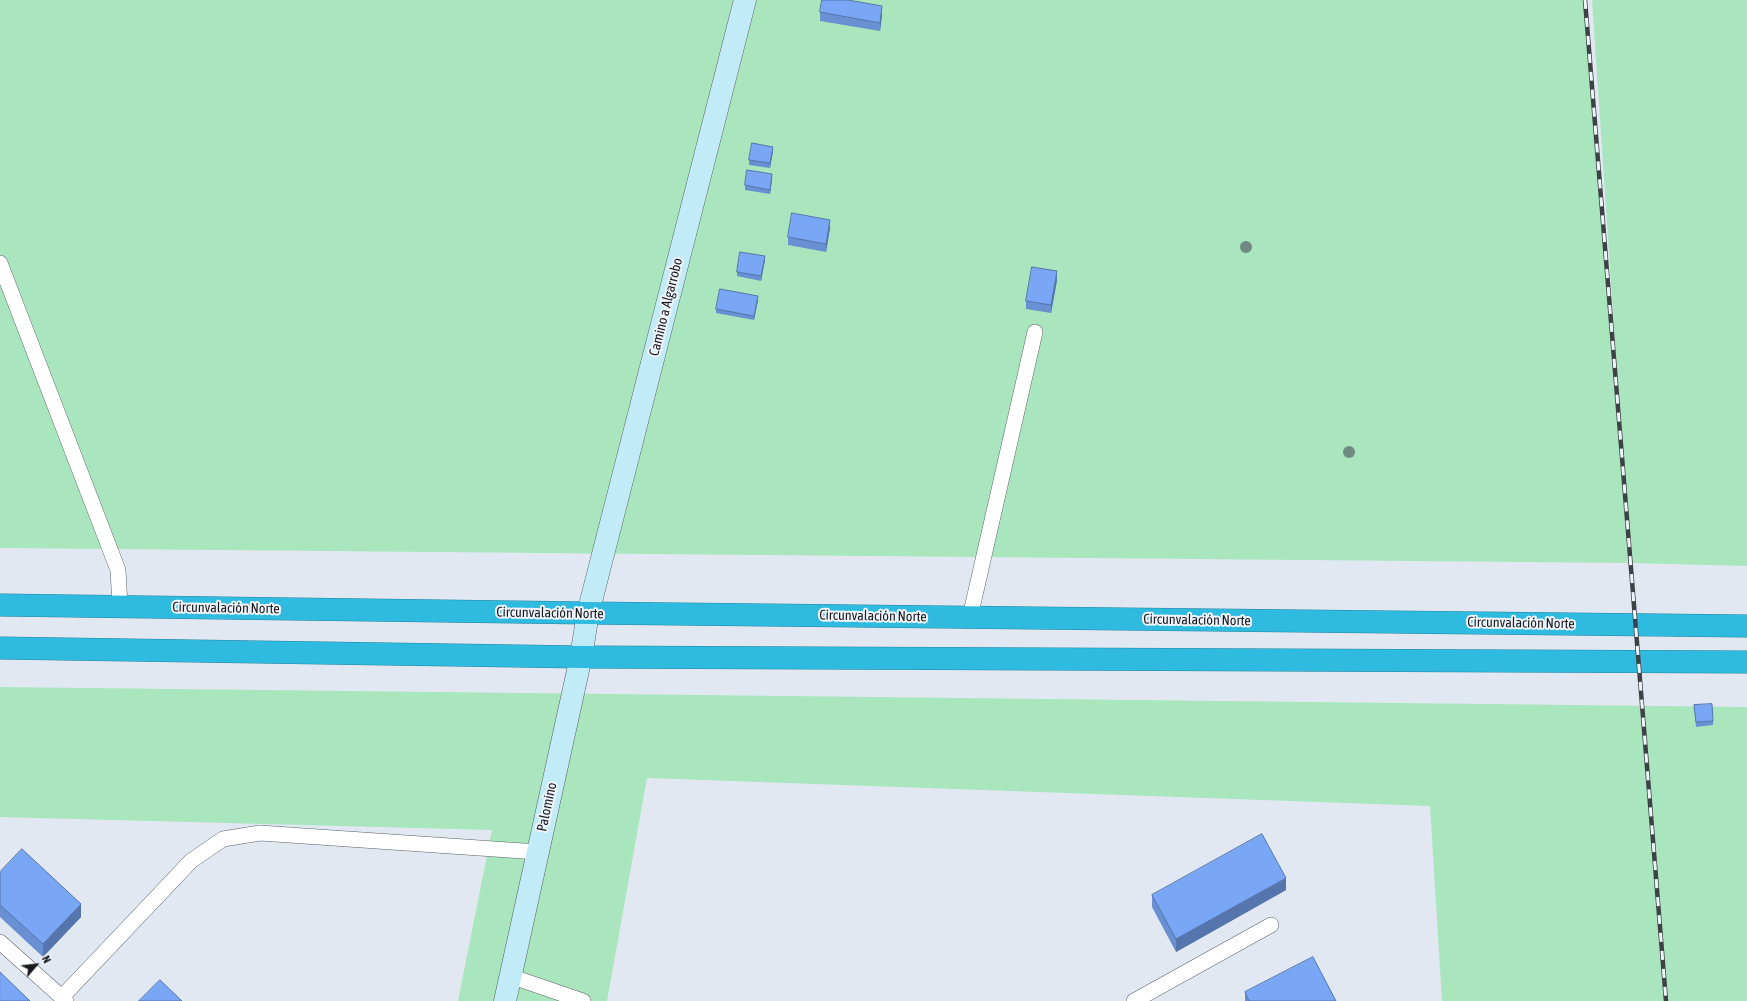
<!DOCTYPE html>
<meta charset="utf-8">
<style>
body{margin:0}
#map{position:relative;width:1747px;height:1001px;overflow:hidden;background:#e1e8f2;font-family:"Asap Condensed",sans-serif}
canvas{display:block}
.north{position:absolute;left:16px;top:945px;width:40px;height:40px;-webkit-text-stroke:3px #f0f5fd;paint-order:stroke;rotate:62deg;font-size:11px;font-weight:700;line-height:16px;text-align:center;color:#181a1d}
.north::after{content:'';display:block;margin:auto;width:14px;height:18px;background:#181a1d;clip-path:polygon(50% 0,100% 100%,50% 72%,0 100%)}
</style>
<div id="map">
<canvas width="1747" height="1001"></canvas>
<div class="north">N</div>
</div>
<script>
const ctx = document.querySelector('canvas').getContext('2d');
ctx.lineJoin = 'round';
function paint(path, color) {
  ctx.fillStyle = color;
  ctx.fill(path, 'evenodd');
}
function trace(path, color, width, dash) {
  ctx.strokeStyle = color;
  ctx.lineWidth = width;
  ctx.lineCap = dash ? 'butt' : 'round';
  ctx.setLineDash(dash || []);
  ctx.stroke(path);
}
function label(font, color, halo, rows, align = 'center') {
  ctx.font = font + ' "Asap Condensed",sans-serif';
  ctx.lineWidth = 4;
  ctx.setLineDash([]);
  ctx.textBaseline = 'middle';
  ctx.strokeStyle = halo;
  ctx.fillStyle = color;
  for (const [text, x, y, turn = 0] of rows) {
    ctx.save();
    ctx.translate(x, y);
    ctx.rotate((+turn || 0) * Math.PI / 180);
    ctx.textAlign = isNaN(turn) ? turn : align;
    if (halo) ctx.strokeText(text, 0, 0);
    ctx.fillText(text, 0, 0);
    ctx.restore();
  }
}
const green = new Path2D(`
 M0,0h1585l40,492 -33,-492h155v566l-117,-3 -1630,-15z
 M0,687l1747,20v294h-305l-12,-195 -783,-28 -40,223h-149l34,-171 -492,-13z`);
const lane = new Path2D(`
 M0,263l118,307 2,36
 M970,617l65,-285
 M0,942l66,59
 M510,976l73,25
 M62,997l129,-136 32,-22 37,-6 278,19
 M1134,1001l137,-76`);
const secondary = new Path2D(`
 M505,1001l76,-344 7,-44 157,-613`);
const highway = new Path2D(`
 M0,605l588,8 1159,13
 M0,648l581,9 1166,5`);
const rail = new Path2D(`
 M1585,0l81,1001`);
const trees = [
 [1246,247],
 [1349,452]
];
const wall = new Path2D(`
 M820,12l62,3 -2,16 -60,-10z
 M773,151l-3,17 -21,-3v-5z
 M772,179l-2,15 -25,-4v-5z
 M830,228l-4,24 -38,-7v-8z
 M765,260l-4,21 -24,-5v-4z
 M1057,280l-6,33 -25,-4v-8z
 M758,300l-4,20 -38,-7v-4z
 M1694,705l19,16v4l-17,2z
 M0,872l81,45 -38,40 -43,-40z
 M1286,890l-110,62 -24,-45v-12z
 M1245,992l91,9h-91z`);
const shadedWall = new Path2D(`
 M882,6v9l-2,16v-8z
 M773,147v4l-3,17v-5z
 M772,174v5l-2,15v-4z
 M830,220v8l-4,24v-8z
 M765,256v4l-4,21v-5z
 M1057,271v9l-6,33v-8z
 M758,296v4l-4,20v-4z
 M1286,878v12l-110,62v-13z
 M81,904v13l-38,40v-13z`);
const building = new Path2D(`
 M822,0h26l34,6 -2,17 -60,-11z
 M752,143l21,4 -3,16 -21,-3z
 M747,170l25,4 -2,16 -25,-5z
 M792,213l38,7 -4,24 -38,-7z
 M740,252l25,4 -4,20 -24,-4z
 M1032,267l25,4 -6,34 -25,-4z
 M720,289l38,7 -4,20 -38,-7z
 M1712,704l1,17 -17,1 -2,-17z
 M1262,834l24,44 -110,61 -24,-44z
 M22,849l59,55 -38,40 -43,-39v-33z
 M1313,957l23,44h-87l-4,-9z
 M0,972l30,29h-30z
 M160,980l22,21h-43z`);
const streetNames = [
 ["Camino a Algarrobo",666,307,-76],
 ["Circunvalación Norte",226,608,1],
 ["Circunvalación Norte",550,613,1],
 ["Circunvalación Norte",873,616,1],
 ["Circunvalación Norte",1197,620,1],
 ["Circunvalación Norte",1521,623,1],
 ["Palomino",547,807,-78]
];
paint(green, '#a9e6bd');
trace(lane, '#5b6169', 16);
trace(secondary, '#5b6169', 23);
trace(highway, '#27839c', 23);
trace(lane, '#fff', 15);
trace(secondary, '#c1ebf6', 22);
trace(highway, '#2fbbe0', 22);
trace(rail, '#3e4145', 4.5);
trace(rail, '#f0f5fd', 3, [9]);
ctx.fillStyle = '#718a81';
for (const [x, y] of trees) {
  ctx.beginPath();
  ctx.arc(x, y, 6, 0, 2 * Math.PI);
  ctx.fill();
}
paint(wall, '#6990d3');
paint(shadedWall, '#5575ac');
paint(building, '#7aa7f5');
trace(building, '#5575ac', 1);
label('14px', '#181a1d', '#f0f5fd', streetNames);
</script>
